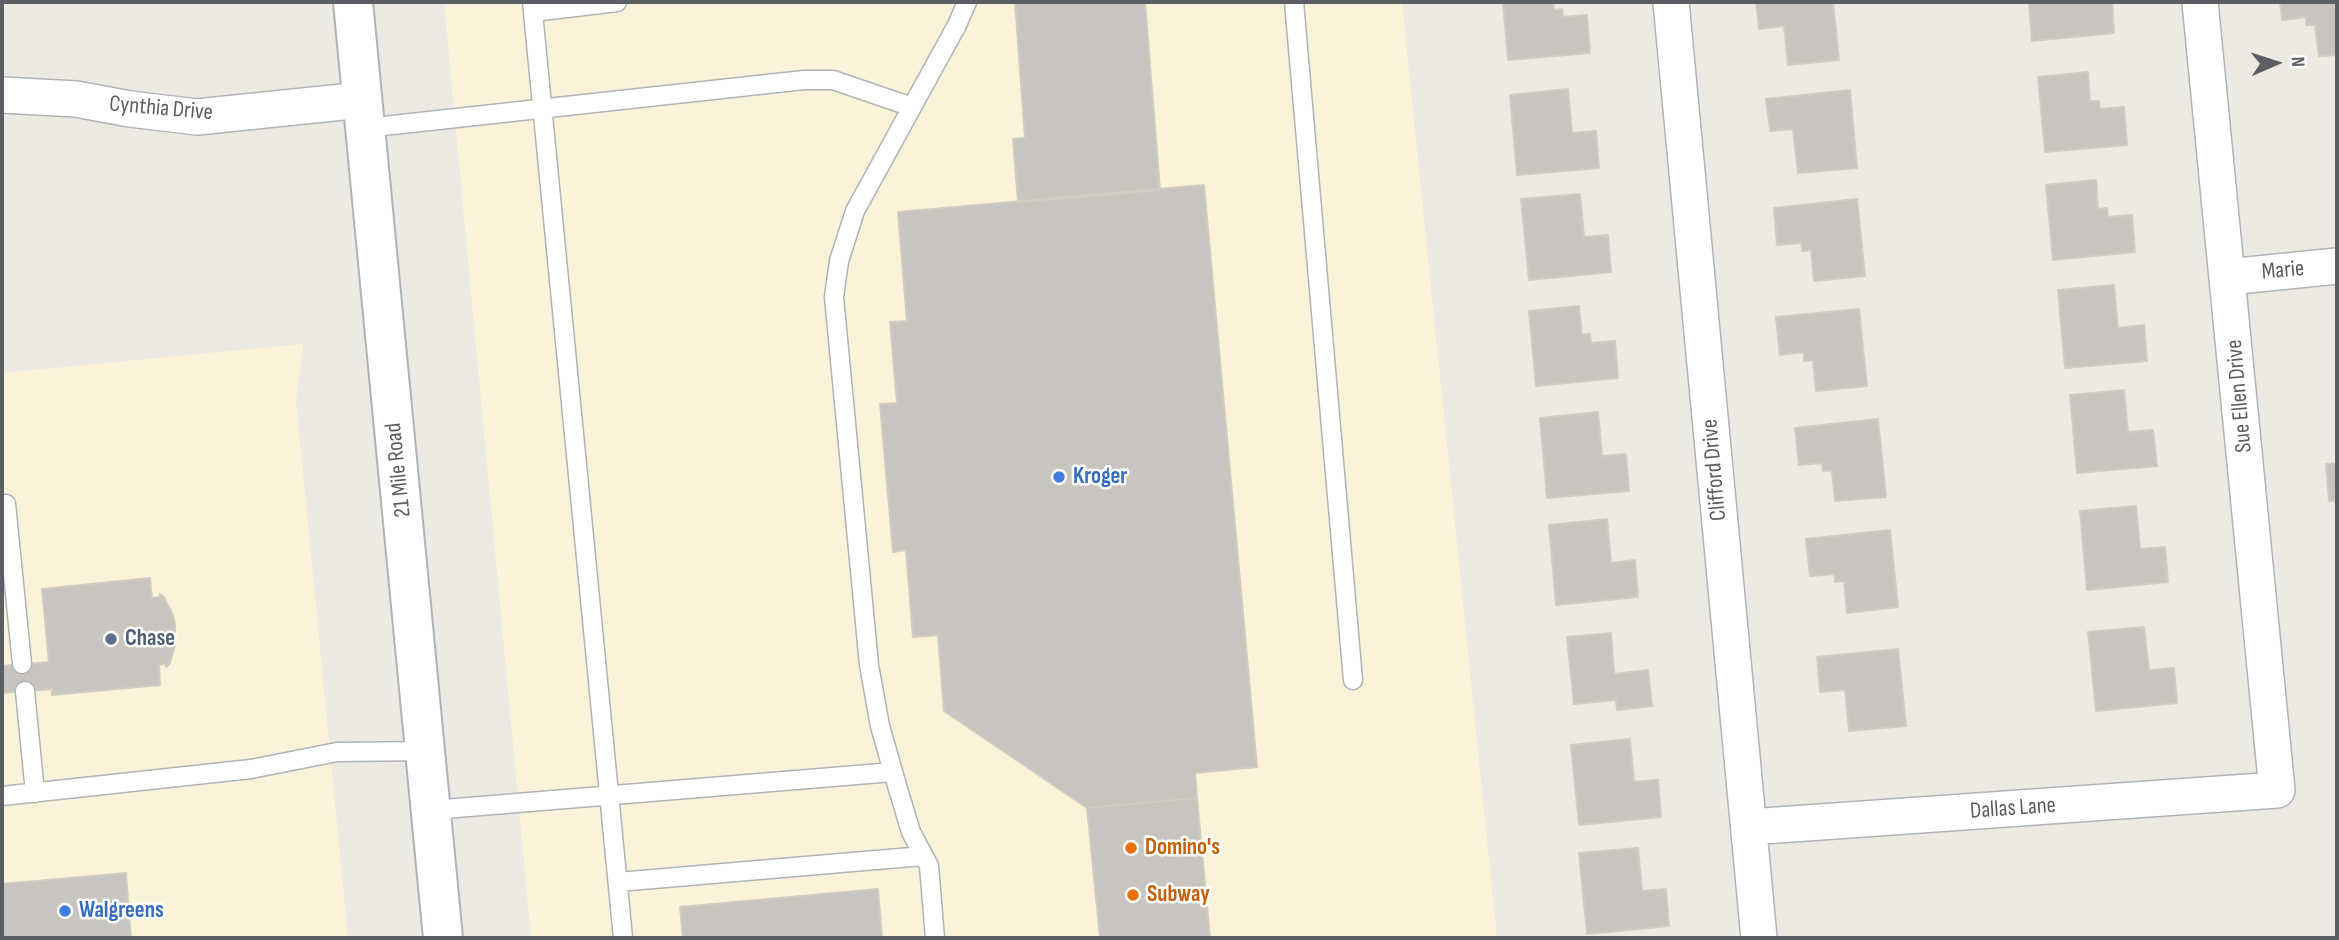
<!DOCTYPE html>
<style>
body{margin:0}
#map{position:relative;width:2339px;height:940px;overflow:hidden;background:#eceae3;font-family:"Sofia Sans Condensed",sans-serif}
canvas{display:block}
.frame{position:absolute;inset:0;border:4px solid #5b5e62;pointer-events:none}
.north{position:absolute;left:2241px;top:28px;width:70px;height:70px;-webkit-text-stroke:5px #fff;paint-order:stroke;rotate:87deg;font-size:19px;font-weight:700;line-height:28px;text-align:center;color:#5b5e62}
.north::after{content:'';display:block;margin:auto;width:24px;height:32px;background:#5b5e62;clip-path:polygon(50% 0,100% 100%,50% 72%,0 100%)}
</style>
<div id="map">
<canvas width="2339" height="940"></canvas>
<div class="frame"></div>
<div class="north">N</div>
</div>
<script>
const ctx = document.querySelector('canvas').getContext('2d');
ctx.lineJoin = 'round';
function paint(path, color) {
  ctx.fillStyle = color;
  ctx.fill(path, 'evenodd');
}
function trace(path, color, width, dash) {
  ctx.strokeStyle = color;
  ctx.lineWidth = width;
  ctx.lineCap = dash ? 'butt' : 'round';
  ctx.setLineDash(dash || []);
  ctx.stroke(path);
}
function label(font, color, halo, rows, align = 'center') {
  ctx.font = font + ' "Sofia Sans Condensed",sans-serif';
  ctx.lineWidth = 5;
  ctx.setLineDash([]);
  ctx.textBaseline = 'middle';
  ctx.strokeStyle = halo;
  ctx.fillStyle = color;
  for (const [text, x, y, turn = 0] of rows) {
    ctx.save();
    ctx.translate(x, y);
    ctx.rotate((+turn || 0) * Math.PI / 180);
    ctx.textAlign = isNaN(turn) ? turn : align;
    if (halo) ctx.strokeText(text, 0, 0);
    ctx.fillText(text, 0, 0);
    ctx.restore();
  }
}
const commercial = new Path2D(`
 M444,2h958l95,936h-966z
 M303,344l-7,56 52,538h-346v-565z`);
const building = new Path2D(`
 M1015,2h130l15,188 -142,12 -5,-63 12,-1z
 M1503,2h50l1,8 8,-1 1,8 24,-2 3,38 -82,7z
 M1756,2h77l6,58 -51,5 -4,-39 -25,3z
 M2029,2h83l2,31 -82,8z
 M2280,2h57v53l-18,1 -4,-31h-9v-8l-24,3z
 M2088,72l2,29h9l1,8 24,-2 3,38 -82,7 -7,-75z
 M1568,89l4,44 24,-2 3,37 -82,7 -7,-80z
 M1850,90l7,78 -59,5 -5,-44 -23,2 -4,-32z
 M2096,180l2,29 9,-1 1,9 24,-2 3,37 -82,8 -7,-75z
 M1204,185l53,582 -62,6 2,25 -110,10 -143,-97 -6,-76 -25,2 -7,-87 -13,2 -13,-148 17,-1 -7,-81 17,-1 -9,-109z
 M1580,194l4,43 24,-2 3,37 -82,8 -8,-81z
 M1857,199l8,77 -51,5 -3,-31 -9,1 -1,-8 -24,2 -3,-37z
 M2114,285l4,43 26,-3 3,36 -82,7 -7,-78z
 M1579,306l3,29 8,-1 1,9 24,-2 3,37 -82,8 -7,-75z
 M1859,309l8,77 -51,5 -3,-31 -9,1v-9l-24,3 -4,-38z
 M2124,390l4,42 25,-2 4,36 -80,7 -7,-78z
 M1598,412l4,44 24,-2 3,37 -82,7 -7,-80z
 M1878,419l8,78 -51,4 -3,-31 -9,1 -1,-8 -23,2 -4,-37z
 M2337,463v38h-8l-3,-37z
 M2136,506l4,43 25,-2 3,35 -81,8 -7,-79z
 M1607,519l4,44 24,-3 3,37 -82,8 -7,-80z
 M1890,530l8,77 -51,6 -3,-32 -9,1 -1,-8 -24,2 -4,-37z
 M150,578l2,20 8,-1v-3l4,3 9,18 2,11v19l-5,18 -4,4v-3l-7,1 1,20 -108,10v-6l-50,4v-27l47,-4 -7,-73z
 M2144,627l5,43 25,-2 3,35 -81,8 -8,-79z
 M1611,633l3,41 34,-4 4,36 -35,4 -1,-10 -42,4 -7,-67z
 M1898,649l8,77 -57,5 -4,-41 -25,2 -3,-35z
 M1630,739l4,43 24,-2 3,37 -82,8 -8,-80z
 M1197,798l13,140h-110l-13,-130z
 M1638,848l4,43 24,-2 3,37 -82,8 -8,-81z
 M126,873l5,65h-129v-54z
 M878,889l4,49h-199l-3,-31z`);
const lane = new Path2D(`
 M532,2l91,936
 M1294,2l59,678
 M533,12l84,-10
 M365,128l439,-48h29l79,27
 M6,504l16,160
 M25,691l10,102
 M2,796l249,-27 86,-17 89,-1
 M432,810l461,-38
 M618,882l305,-26
 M935,938l-6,-72 -18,-34 -13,-43 -18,-63 -11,-61 -35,-368 5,-36 16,-50 102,-186 10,-23`);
const street = new Path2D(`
 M1671,2l88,936
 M2,95l74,4 54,10 67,8 165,-17
 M2228,277l109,-11
 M1749,827l528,-37 -77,-788`);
const secondary = new Path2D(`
 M353,2l90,936`);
const markers = [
 [1059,477,7,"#3f7fe0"],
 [111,639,7,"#5c6f8a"],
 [1131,848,7,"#e8710a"],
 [1133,895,7,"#e8710a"],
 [65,911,7,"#3f7fe0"]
];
const streetNames = [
 ["Cynthia Drive",161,109,5],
 ["Marie",2283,271,-5],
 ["Sue Ellen Drive",2240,396,-95],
 ["21 Mile Road",399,470,-96],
 ["Clifford Drive",1715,470,-95],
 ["Dallas Lane",2013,809,-4]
];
const shopNames = [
 ["Kroger",1073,477],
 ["Walgreens",79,911]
];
const serviceNames = [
 ["Chase",125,639]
];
const foodNames = [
 ["Domino's",1145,848],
 ["Subway",1147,895]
];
paint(commercial, '#fbf3d9');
paint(building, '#c8c5c0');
trace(building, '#d1ccc1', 2);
trace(lane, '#b0b3b7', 21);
trace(street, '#b0b3b7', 38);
trace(secondary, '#afb2b7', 42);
trace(lane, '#fff', 18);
trace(street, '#fff', 35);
trace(secondary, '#fff', 38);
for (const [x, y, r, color] of markers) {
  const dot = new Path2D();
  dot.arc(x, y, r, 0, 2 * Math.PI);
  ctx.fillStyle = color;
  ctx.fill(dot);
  trace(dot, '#fff', 2.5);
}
label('23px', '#5b5e62', '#fff', streetNames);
label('bold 23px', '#366cbe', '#fff', shopNames, 'left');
label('bold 23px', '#4e5e75', '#fff', serviceNames, 'left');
label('bold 23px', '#c56008', '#fff', foodNames, 'left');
</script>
